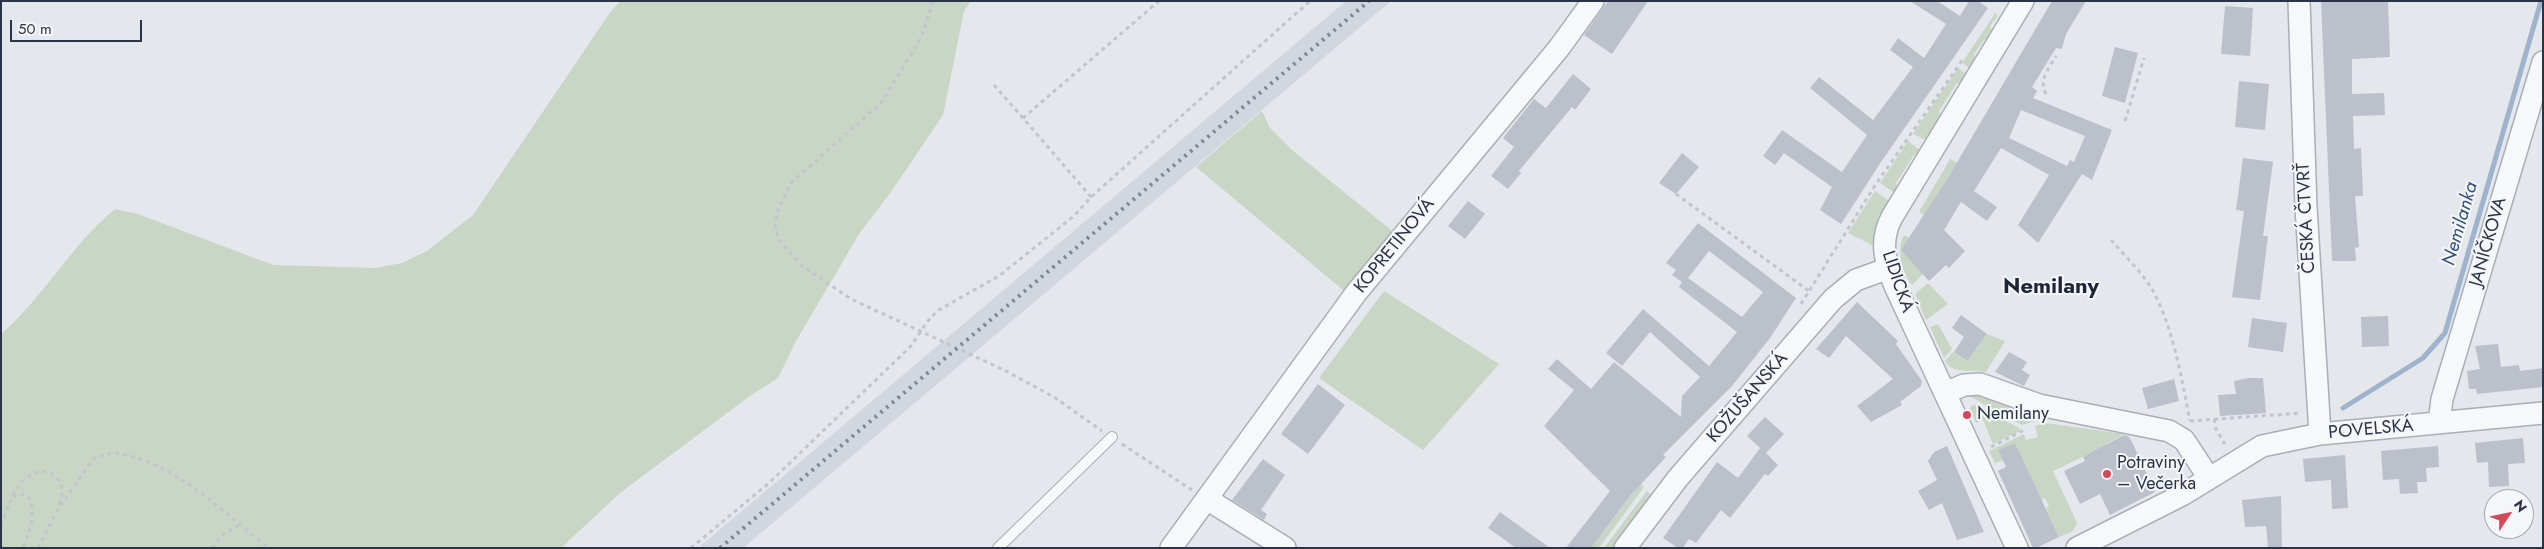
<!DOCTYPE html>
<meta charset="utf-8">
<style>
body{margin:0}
#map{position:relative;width:2544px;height:549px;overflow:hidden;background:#e4e7ec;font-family:Jost,sans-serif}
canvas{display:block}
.frame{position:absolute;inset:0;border:2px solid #2b3445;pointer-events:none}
.north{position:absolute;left:2484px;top:489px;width:50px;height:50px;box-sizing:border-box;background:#f4f6f9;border:1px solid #a4a8b1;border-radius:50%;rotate:56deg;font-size:14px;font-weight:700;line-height:20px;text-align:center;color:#2b3445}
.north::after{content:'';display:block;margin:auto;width:18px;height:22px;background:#d1495b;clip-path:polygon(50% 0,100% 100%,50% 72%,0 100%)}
.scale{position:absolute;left:10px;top:20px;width:132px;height:22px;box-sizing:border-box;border:2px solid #2b3445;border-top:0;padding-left:6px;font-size:15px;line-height:18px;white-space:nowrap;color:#2b3445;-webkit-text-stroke:4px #f4f6f9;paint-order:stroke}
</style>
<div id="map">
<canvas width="2544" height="549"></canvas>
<div class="frame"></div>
<div class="north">N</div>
<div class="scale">50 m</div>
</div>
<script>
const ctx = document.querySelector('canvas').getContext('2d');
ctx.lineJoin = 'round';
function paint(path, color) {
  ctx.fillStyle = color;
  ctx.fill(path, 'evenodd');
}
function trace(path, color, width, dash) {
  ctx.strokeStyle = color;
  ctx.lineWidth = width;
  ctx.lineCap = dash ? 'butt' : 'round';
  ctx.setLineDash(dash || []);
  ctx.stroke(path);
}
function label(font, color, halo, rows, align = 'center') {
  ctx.font = font + ' Jost,sans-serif';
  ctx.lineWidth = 4;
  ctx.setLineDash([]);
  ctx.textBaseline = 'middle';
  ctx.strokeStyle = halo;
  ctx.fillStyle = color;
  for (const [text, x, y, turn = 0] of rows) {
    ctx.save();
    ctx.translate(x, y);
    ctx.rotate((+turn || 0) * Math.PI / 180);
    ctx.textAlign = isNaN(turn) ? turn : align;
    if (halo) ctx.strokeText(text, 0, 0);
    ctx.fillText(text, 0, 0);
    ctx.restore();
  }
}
const built = new Path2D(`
 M1346,1h45l-648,547h-45z`);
const green = new Path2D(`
 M620,1h351l-7,10 -21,104 -52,77 -32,42 -63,107 -18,37 -28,18 -130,97 -59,55h-560v-214c43,-37 70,-89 114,-125l23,5 135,51 102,3 27,-5 25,-12 46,-36 136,-201z
 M1996,12l1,5 -7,9 3,7 -3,5 -6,2 -10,14 2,9 -5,6 -9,-6z
 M1958,68l8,6 -4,10 -5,-1 -18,28 3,8 -14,22 -15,-7z
 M1262,111l8,17 22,22 104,84 -47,61 -153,-128z
 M1908,141l13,10 -7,4 -18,28 2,7 -3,3 -15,-10z
 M1950,159l7,4 -33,52 -5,-3z
 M1875,191l14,10 -12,22 -5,22 -24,-12z
 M1904,235l5,3 14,36 -11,11c-10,-11 -16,-37 -8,-50z
 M1928,283l20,21 -22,16 -11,-26z
 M1384,291l115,73 -76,86 -104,-72z
 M1938,324l14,25 -8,9 -14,-31z
 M1987,334l18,7 -19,31c-14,-3 -34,3 -41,-11l8,-9 14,9z
 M1974,392l68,24 -7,5 -13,4 -51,-28 -2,-3z
 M1975,405l44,23 1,3 -27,13 -10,-24 -7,3 -6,-13 1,-4z
 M2045,423l79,11 -18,10v2l-53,25 24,52 -4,8 -14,6 -13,-29 3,-2 -4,-8 -4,2 -26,-57 -16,7 4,10 -8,3 -6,-12 35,-17 2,6 12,-3 -3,-11z
 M1640,484l4,3 -45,61h-8z
 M1647,491l5,5 -37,52h-11z`);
const stream = new Path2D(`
 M2343,408l80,-50 22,-25 96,-332`);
const building = new Path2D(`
 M1608,1h40l-36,53 -28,-19z
 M1910,1h27l23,15 9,-15h9l10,7 -107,154 -40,62 -21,-14 12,-23 -48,-34 -9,12 -12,-9 19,-26 60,42 25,-37 -57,-47 9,-11 54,43 40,-53 -23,-17 8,-12 26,20 22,-34z
 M2052,1h34l-20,33 -4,15 -6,-1 -24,39 5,4 -4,7 79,32 -20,50 -10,-6 -44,69 -20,-18 31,-50 -48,-27 -27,43 23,16 -10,14 -26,-19 -17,28 21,21 -16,17 -3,-3 -17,16 -28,-31 48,-74zM2021,110l64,26 -11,26 -4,-2 -3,6 -58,-28z
 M2321,1h67l2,56 -38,2v35l32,-1 1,22 -32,1 1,33 7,-1 2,48h-8l4,51 -4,1 1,13h-24z
 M2225,6l28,2 -3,48 -29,-2z
 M2115,47l23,6 -13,50 -23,-7z
 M1573,74l18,15 -16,21 -3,-3 -53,64 2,2 -13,16 -17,-13 23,-29 -11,-9 31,-39 12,9z
 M2239,81l30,3 -4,46 -30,-3z
 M1682,153l17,14 -23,27 -17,-11z
 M2243,158l30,4 -10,74h5l-8,64 -28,-3 12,-86 -8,-1z
 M1468,201l17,13 -20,25 -17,-13z
 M1698,223l98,75 -26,40 -38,48 -69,69 3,2 -35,38 -40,53h-25l44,-57 -66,-65 30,-36 -26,-21 9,-10 34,30 23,-27 67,55 1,-21 18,-19 -50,-45 -28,34 -16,-13 37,-44 66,57 28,-34 -58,-45 3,-5 -10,-7 4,-5 -10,-7zM1709,251l54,41 -21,25 -54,-39z
 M1857,302l41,39 -2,3 26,37 -1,5 -21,16 2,3 -31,17 -14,-16 36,-27 -47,-43 -17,22 -13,-9z
 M1961,315l26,19 -20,27 -13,-9 10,-15 -12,-9z
 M2388,316l1,30 -27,1 -1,-30z
 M2252,318l35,5 -4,29 -35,-5z
 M2498,344l3,23 18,-2 1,6 23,-3v19l-66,7 -1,-5h-7l-2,-18 13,-2 -5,-23z
 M2009,352l18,10 -5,8 8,5 -6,11 -29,-14z
 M2248,378h15l3,35 -46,3 -2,-21 18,-1 -2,-13z
 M2174,379l5,22 -31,8 -6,-21z
 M1318,384l27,21 -37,49 -27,-20z
 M1765,417l19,17 -18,19 12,12 -10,11 -3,-2 -35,44 -9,-8 -25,33 -7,-4 -6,9h-5l-15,-10 54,-76 21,16 22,-30 -13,-12z
 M2124,435l4,1 4,6 23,50 -45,23 -10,-21 -20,10 -16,-33 21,-10 -2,-4z
 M2523,438l2,25 -17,1 1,22 -20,1 -1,-25 -11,1 -2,-20z
 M2015,443l44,94 -23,11h-3l-35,-77 8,-4 -8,-17z
 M1947,446l37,86 -27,8 -15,-37 -13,7 -11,-19 19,-11 -9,-19 6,-9z
 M2438,446l1,21 -13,1 1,14h-10l1,11 -18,1 -1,-15 -16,1 -2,-29z
 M2345,455l3,53 -16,1 -1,-29 -26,2 -2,-23z
 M1263,459l22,16 -24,35 6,4 -3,6 -32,-20z
 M2281,496l1,52h-14l-2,-22 -21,1 -3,-27z
 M1500,512l50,36h-34l-28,-20z`);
const path = new Path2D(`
 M933,1l-12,37 -40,65 -90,80 -13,27 -3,15 4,15 22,25 50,34 153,71 50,27 48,34
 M994,85l29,33
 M2046,94c-8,-15 3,-25 10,-38
 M2125,121l19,-63
 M1676,194l133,97
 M1091,197l-68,-79 136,-117
 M2111,240c14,16 31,32 42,51 20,36 29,89 37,130
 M1801,304l75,-120 87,-125
 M2214,419l2,10 10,17
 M2190,421l111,-8
 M1122,444l70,46
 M1991,447l35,-18
 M13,497l9,-3 7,4c7,17 1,33 -6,50
 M1,525c6,-14 10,-31 20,-42 11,-13 33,-18 40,2 3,8 -1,16 -3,23
 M38,548l19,-37 37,-53c7,-2 16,-5 22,-5 60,9 107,60 153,95
 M212,548l10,-13 17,-10
 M691,548l78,-65 142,-137 16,-24 10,-11 62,-35 75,-60 17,-19 219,-196`);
const lane = new Path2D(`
 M998,548l114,-111`);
const street = new Path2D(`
 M2299,1l7,206 14,227
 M1945,393l19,-8 16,-1 59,21 130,26 15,9 25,38
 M2439,423l3,-24 101,-337
 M1207,499l78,49
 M1171,548l185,-255 203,-245 34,-47
 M1625,548l53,-70 155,-179 23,-19 33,-12
 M2017,548l-122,-262c-10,-24 -16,-45 -3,-69l131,-216
 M2077,548l105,-53 80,-49 58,-12 223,-21`);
const rail = new Path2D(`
 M720,548l649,-547`);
const markers = [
 [1967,415,5,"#d1495b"],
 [2107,474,5,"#d1495b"]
];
const streetNames = [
 ["ČESKÁ ČTVRŤ",2307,218,-93],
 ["JANÍČKOVA",2489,242,-74],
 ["KOPRETINOVÁ",1395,246,-51],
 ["LIDICKÁ",1897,282,71],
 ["KOŽUŠANSKÁ",1748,398,-49],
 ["POVELSKÁ",2371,430,-5]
];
const poiNames = [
 ["Nemilany",1977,415],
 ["Potraviny",2117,464],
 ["– Večerka",2117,485]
];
const waterNames = [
 ["Nemilanka",2461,224,-74]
];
const districtNames = [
 ["Nemilany",2051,288]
];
paint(built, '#d2d6de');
paint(green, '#c9d6c5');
trace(stream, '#9fb4cc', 5);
paint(building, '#bbc0ca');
trace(lane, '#a9aeb7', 12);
trace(street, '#a9aeb7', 24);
trace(path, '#c2c5cb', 3, [4, 4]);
trace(lane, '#f7f8fa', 10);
trace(street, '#f7f8fa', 21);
trace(rail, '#7d8696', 4, [2.5, 5]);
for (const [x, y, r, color] of markers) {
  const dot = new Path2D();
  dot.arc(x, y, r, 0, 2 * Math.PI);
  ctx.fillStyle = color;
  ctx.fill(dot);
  trace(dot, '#f4f6f9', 2);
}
label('18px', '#2b3445', '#f4f6f9', streetNames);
label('18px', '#2b3445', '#f4f6f9', poiNames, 'left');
label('italic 19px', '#34527a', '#f4f6f9', waterNames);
label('bold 22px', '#1d2536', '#f4f6f9', districtNames);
</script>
